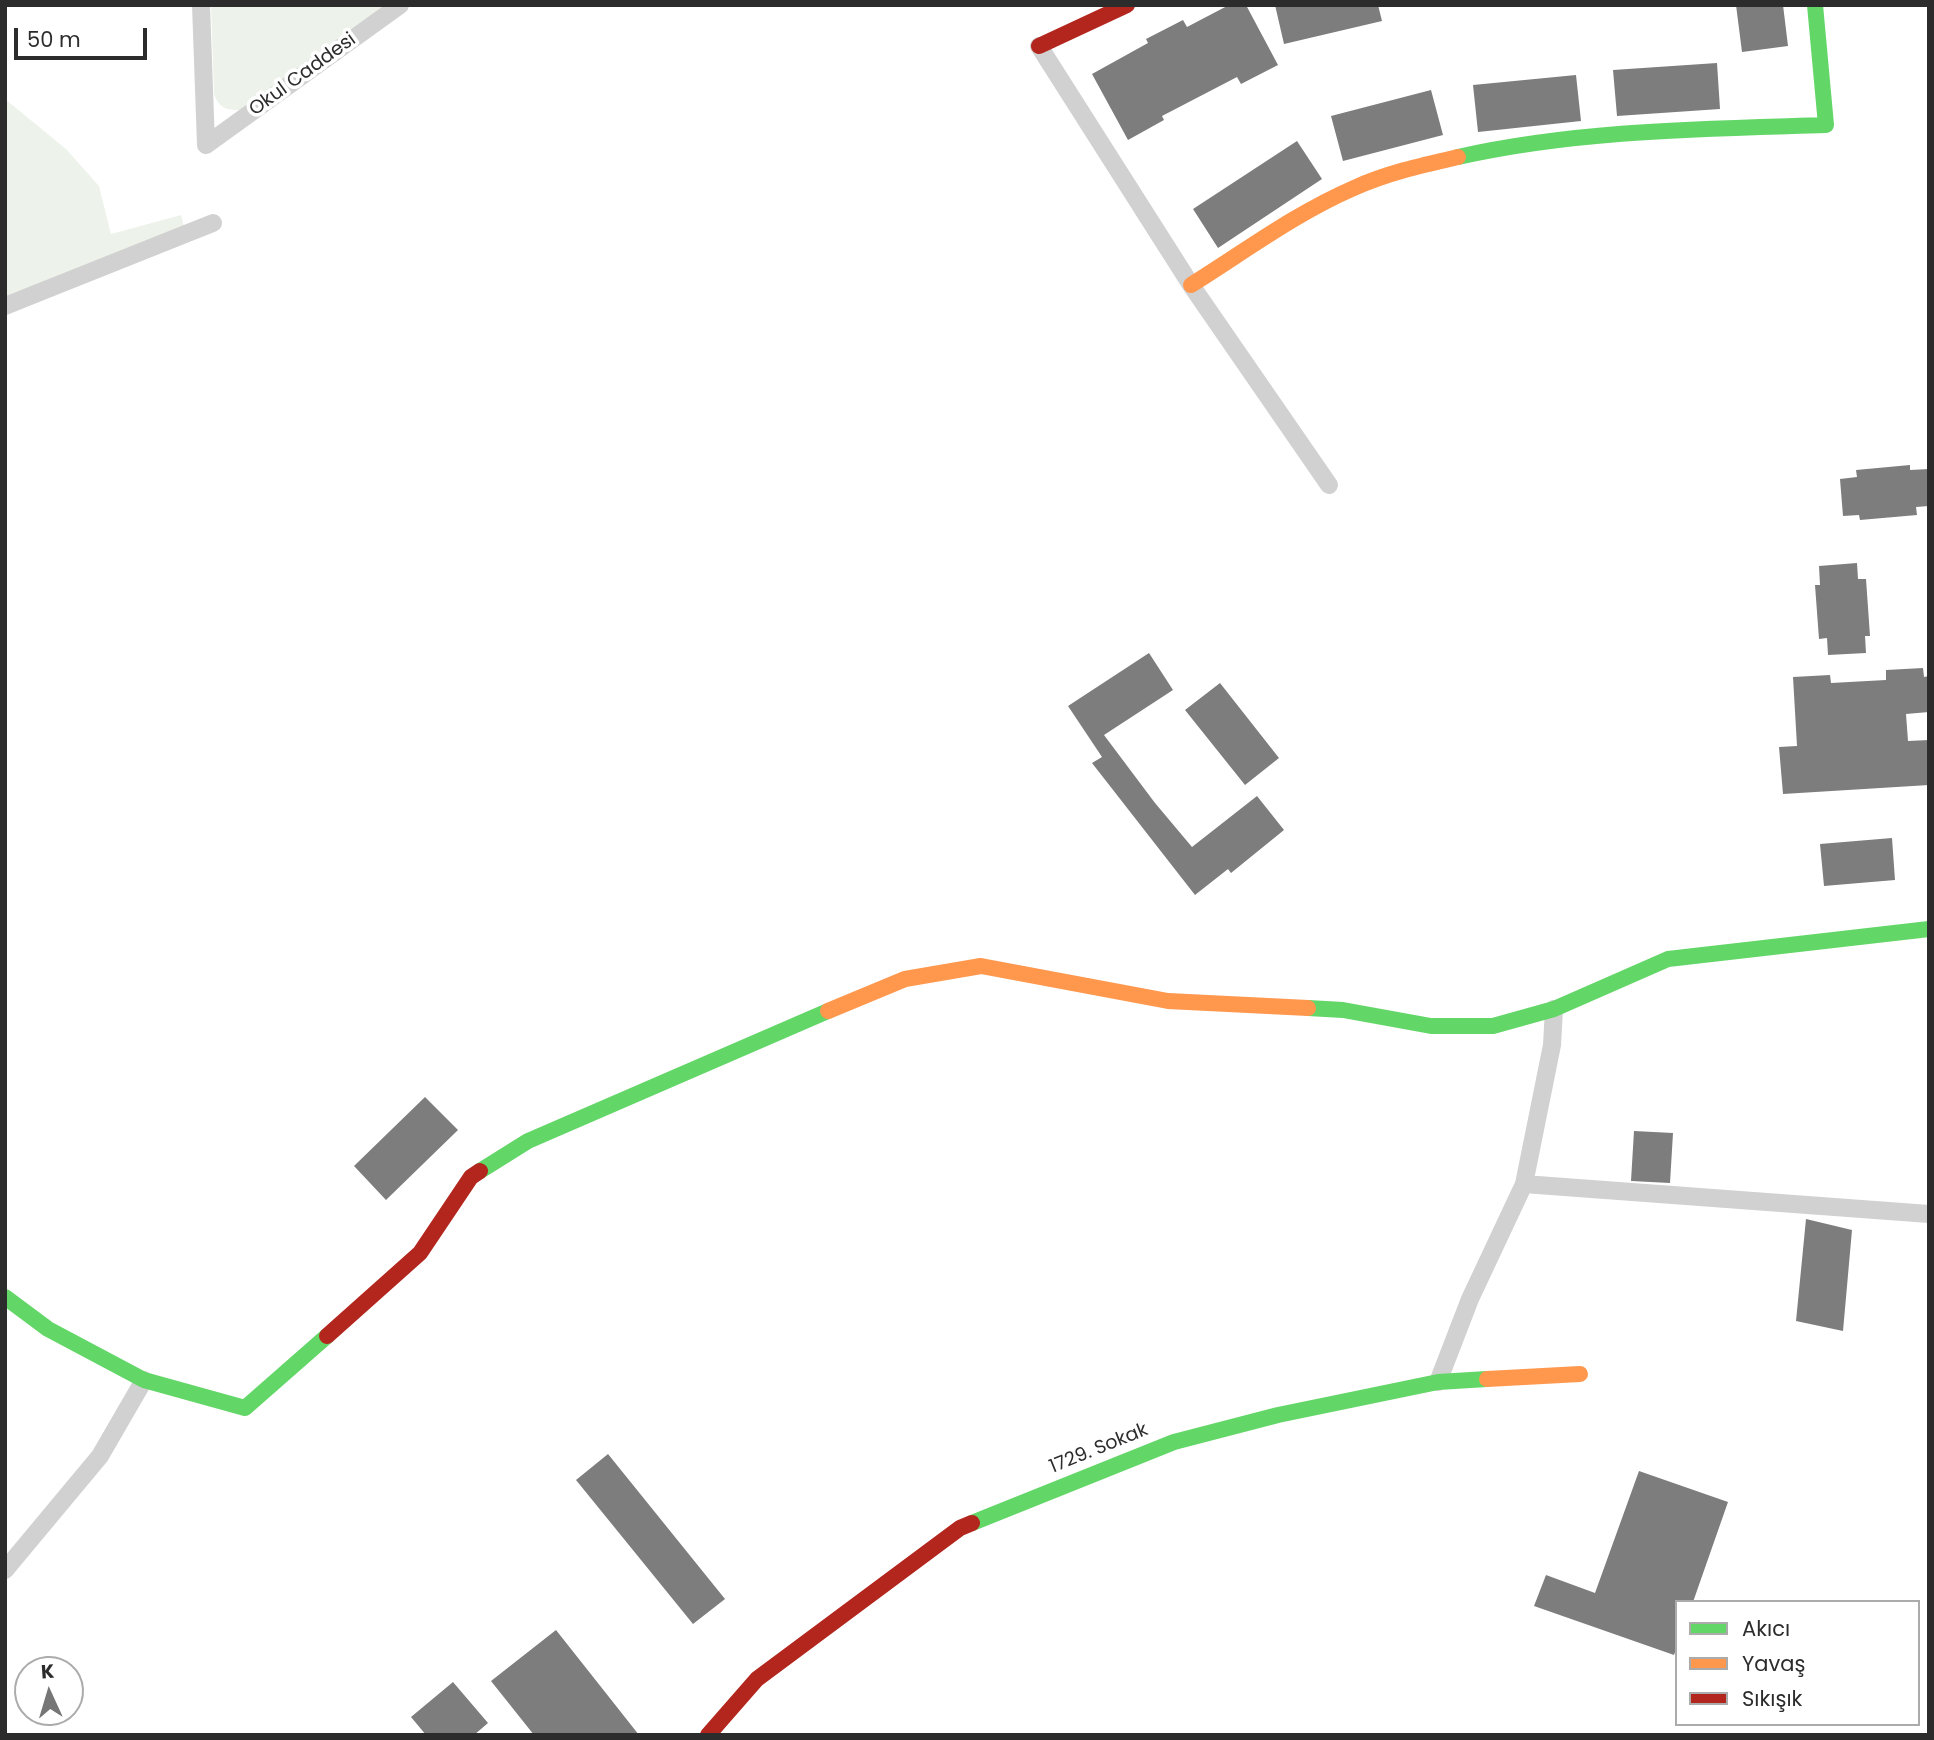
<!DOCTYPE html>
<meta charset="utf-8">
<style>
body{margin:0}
#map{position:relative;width:1934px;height:1740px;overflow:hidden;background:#fff;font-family:Poppins,sans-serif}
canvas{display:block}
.frame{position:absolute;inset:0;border:7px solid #2c2c2c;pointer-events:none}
.legend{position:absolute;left:1675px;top:1600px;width:245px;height:126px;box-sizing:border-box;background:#fff;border:2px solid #ababab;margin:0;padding:9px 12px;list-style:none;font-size:21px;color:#2c2c2c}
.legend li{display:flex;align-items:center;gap:14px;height:35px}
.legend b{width:35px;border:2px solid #ababab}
.north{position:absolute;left:14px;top:1656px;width:70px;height:70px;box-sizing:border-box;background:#fff;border:2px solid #ababab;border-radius:50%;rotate:356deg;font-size:19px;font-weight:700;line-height:28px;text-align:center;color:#2c2c2c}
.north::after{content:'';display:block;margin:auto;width:24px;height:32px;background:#767676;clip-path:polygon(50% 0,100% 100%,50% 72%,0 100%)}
.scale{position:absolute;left:14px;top:28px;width:133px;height:32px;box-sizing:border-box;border:4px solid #2c2c2c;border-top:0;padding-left:9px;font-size:21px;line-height:24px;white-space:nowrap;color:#2c2c2c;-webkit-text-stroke:5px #fff;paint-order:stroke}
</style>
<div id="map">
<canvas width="1934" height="1740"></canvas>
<div class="frame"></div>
<ul class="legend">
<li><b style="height:9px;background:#63d668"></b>Akıcı</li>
<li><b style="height:9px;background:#ff974d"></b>Yavaş</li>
<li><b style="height:9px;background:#b3261e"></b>Sıkışık</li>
</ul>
<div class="north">K</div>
<div class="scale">50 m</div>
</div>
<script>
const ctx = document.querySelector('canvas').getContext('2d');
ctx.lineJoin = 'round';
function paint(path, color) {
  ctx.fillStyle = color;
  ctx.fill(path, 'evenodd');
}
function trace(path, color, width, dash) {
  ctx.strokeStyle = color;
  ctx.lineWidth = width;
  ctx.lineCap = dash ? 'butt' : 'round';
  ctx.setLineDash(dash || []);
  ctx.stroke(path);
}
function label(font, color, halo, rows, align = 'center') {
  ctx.font = font + ' Poppins,sans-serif';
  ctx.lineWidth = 7;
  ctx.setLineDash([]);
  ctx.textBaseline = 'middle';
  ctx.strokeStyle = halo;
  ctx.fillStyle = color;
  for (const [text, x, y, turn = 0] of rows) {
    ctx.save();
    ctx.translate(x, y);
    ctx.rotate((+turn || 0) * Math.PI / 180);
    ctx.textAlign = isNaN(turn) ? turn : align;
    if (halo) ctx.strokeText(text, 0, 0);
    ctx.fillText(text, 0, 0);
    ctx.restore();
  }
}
const green = new Path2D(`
 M211,5h175l-146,105c-14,0 -21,-2 -26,-16z
 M5,99l61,50 33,37 12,48 70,-19 7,25 -183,76z`);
const building = new Path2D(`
 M1229,5h17l32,60 -37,19 -4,-7 -75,39 2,4 -36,20 -36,-66 56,-31 -2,-4 37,-19 4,7z
 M1275,5h103l4,16 -98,23z
 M1736,5h47l5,41 -46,6z
 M1717,63l3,46 -103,7 -4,-46z
 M1576,75l5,46 -103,11 -5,-47z
 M1431,90l12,45 -100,26 -12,-45z
 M1297,141l25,38 -104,69 -25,-39z
 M1910,465v5l19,-1v37l-13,1 1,8 -57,5 -1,-5 -16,1 -3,-37 17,-2 -1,-7z
 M1857,563l1,16h8l4,57h-5l1,17 -38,2 -1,-17 -8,1 -4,-54h5l-1,-19z
 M1149,653l24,37 -69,45 51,68 37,44 65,-51 27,34 -53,43 -3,-4 -33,26 -103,-132 10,-6 -34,-51z
 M1923,668l1,9 5,-1v36l-23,2 2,27 21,-1v45l-146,9 -4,-47 18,-1 -4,-69 37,-2 1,8 55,-3v-10z
 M1220,683l59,75 -34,27 -60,-75z
 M1892,838l3,42 -71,6 -4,-42z
 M425,1097l33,33 -72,70 -32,-34z
 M1634,1131l39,2 -3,50 -39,-2z
 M1806,1219l46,11 -9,101 -47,-10z
 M608,1454l117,145 -32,25 -117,-144z
 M1639,1471l89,31 -35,100h-16v44l-3,9 -140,-49 12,-31 49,18z
 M556,1630l83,105h-105l-43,-54z
 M453,1682l35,41 -14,12h-48l-15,-18z`);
const street = new Path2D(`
 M201,5l5,140
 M1039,46l152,239 138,200
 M206,145l194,-140
 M5,306l208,-83
 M1524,1184l405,30
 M1438,1382l32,-83 54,-115 28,-139 2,-36
 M5,1570l95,-114 44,-76`);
const fast = new Path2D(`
 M1458,157c120,-27 245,-28 368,-32l-11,-120
 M1308,1008l35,2 88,16h62l61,-17 114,-50 261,-30
 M480,1171l48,-30 300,-130
 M5,1297l43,32 96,51 101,28 82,-72
 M972,1523l202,-81 104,-27 160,-33 49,-3`);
const slow = new Path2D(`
 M1191,285c53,-33 105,-72 163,-97 33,-15 69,-23 104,-31
 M828,1011l77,-32 76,-13 187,35 140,7
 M1487,1379l93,-5`);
const jam = new Path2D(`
 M1039,46l88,-41
 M327,1336l93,-83 51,-76 9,-6
 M708,1735l49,-56 203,-151 12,-5`);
const streetNames = [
 ["Okul Caddesi",303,75,-36],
 ["1729. Sokak",1099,1449,-22]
];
paint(green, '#edf3ea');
paint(building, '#7d7d7d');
trace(street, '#d1d1d1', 18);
trace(fast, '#63d668', 16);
trace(slow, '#ff974d', 16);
trace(jam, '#b3261e', 16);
label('19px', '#2c2c2c', '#fff', streetNames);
</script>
